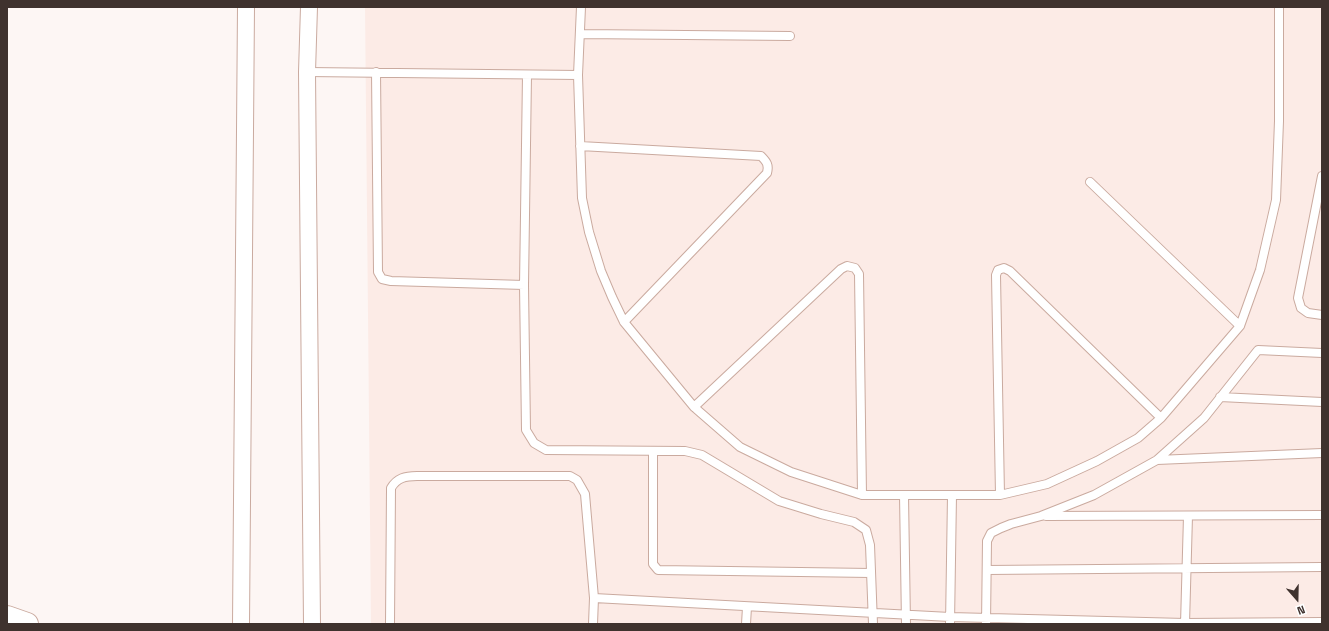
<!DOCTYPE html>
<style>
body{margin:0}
#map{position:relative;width:1329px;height:631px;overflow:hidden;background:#fdf6f4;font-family:"Space Grotesk",sans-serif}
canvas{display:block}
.frame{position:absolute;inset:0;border:8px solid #3f322e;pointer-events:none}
.north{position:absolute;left:1277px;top:579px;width:40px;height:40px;-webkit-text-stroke:3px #fff;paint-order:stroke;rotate:160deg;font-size:11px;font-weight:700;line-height:16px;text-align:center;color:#3f322e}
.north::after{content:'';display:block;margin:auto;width:14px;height:18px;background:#3f322e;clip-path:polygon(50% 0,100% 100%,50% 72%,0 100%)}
</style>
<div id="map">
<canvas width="1329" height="631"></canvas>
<div class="frame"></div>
<div class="north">N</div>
</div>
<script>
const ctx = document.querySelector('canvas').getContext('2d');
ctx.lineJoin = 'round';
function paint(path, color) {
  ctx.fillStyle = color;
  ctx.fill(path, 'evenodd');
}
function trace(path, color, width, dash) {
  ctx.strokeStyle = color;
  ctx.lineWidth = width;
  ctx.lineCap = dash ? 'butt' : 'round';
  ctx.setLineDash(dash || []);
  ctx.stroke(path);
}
const built = new Path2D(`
 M365,7h957v617h-951z`);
const lane = new Path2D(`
 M581,34l209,2
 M307,72l271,3 3,-68
 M376,72l2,200 4,7 9,2 133,4
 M527,75l-3,210 2,145 8,13 12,7 139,1 17,4 77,46 42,13 33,8 12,8 4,15 3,79
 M578,75l4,123 7,34 12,39 11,26 12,25 70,85 46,40 51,25 71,23 -3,-221 -4,-6 -8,-2 -6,3 -147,138
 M580,146l181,10c6,6 8,9 6,17l-143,149
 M1322,176l-24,122 3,10 7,5 14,2
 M1090,182l150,144
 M1220,397l102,5
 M653,451v113l5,6 213,3
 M1157,460l165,-7
 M862,495h138l-4,-220 2,-5 6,-2 6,3 151,147
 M904,495l2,129
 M1000,495l47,-11 50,-23 41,-23 23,-20 79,-92 20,-56 16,-70 3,-79v-114
 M1046,516l276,-1
 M987,570l335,-3
 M390,624l1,-136c6,-10 14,-12 26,-12h153l7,4 8,14 9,104 356,19 235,6 137,-1
 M593,624l1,-26
 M746,624l1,-17
 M950,624l2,-129
 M986,624l1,-83 4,-8 10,-5 10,-4 30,-8 53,-21 63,-35 47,-42 54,-68 64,3
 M1185,624l3,-108`);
const street = new Path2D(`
 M309,7l-2,65 5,552
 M241,624l5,-617`);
const secondary = new Path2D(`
 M7,617l20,7`);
paint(built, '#fcebe6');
trace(lane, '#caaa9f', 10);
trace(street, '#caaa9f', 18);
trace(secondary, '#caaa9f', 24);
trace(lane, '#fff', 8);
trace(street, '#fff', 16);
trace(secondary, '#fff', 22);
</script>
